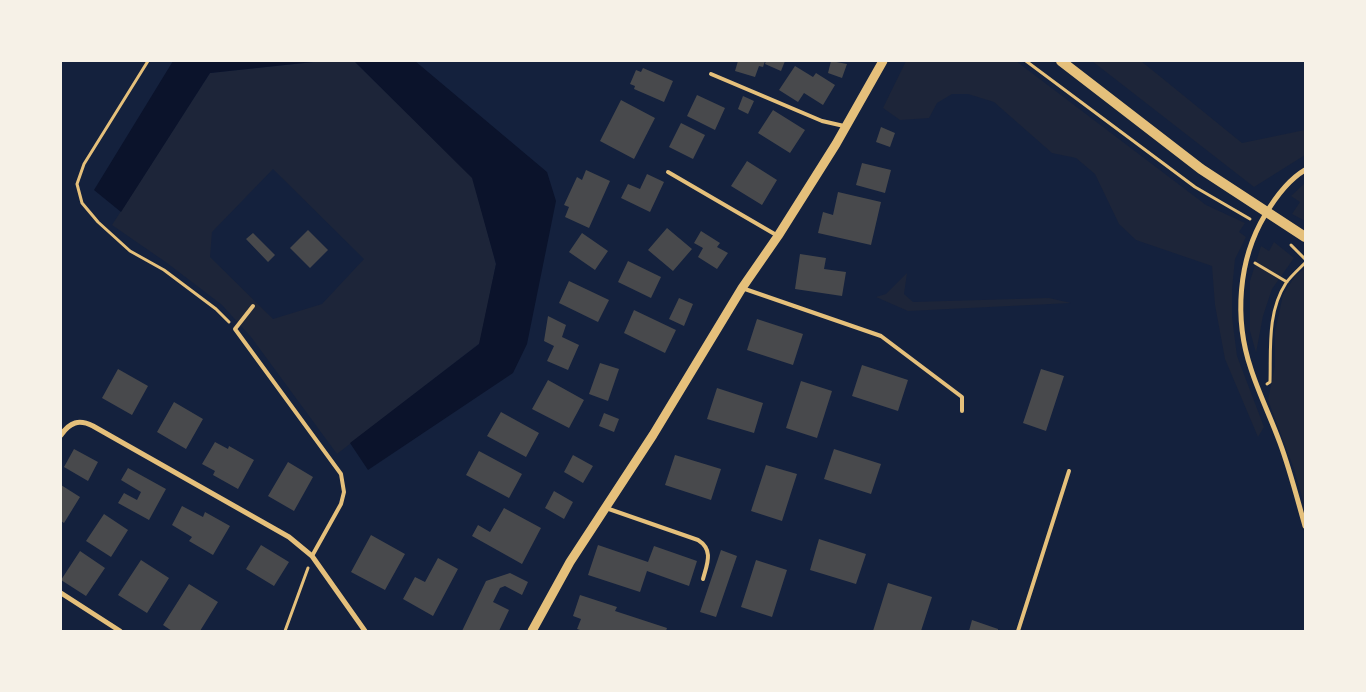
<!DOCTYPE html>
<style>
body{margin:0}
#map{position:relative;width:1366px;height:692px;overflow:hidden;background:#14213d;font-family:"Titillium Web",sans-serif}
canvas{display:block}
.frame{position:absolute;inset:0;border:62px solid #f6f1e7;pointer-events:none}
</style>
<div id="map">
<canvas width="1366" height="692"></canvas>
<div class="frame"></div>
</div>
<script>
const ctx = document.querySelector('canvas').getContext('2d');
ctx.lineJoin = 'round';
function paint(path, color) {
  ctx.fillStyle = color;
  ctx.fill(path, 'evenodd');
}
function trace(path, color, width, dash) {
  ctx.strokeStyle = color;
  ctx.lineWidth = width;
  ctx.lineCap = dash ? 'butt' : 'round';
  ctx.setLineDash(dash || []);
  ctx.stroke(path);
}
const green = new Path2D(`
 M324,61h30l119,117 23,86 -16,79 -143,111 -86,-117 -29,-32 -55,-42 -55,-38 98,-152zM273,169l91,90 -42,45 -49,15 -63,-62 2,-25z
 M906,61h110l190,144 39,18 -6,9 7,5 -11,22 -3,31v27l5,39 27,71 -6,10 -33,-78 -10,-54 -3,-39 -76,-26 -17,-16 -24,-50 -19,-16 -24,-5 -58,-51 -26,-8h-16l-15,9 -8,15 -29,2 -17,-12z
 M1092,61h49l101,82 63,-13v25l-51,32z
 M1305,183v38l-13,-7 8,-12 -9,-6z
 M1274,242l20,16 -22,31 -9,27 -7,37 -6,-22v-50l11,-35 8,5z
 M1305,268v239l-11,-38 -26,-69 7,-34v-34l8,-37 12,-19z
 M907,273l-3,21 9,8 136,-4 22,5 -163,8 -32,-14 10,-3z`);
const water = new Path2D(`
 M173,61h149l-112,12 -89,139 -27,-22z
 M354,61h61l132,111 9,29 -29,143 -14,29 -145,97 -18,-27 129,-99 17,-80 -24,-86z`);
const building = new Path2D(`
 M738,61h27l-2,6 -4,-1 -4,11 -20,-6z
 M766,61h19l-4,10 -16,-7z
 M831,61l16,3 -5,14 -14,-5z
 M795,66l18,11 3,-4 19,12 -12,20 -19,-12 -6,9 -19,-12z
 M643,68l30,13 -9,21 -30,-13 1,-3 -5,-2 6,-14 5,2z
 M697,95l28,13 -10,22 -28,-14z
 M743,96l11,5 -6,13 -10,-5z
 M621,100l34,18 -21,41 -34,-18z
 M773,110l32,20 -15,23 -32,-20z
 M681,123l24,12 -12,24 -24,-12z
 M881,127l14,6 -5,14 -14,-5z
 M747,161l30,19 -15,25 -31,-19z
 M862,163l29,7 -6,23 -29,-8z
 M586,170l24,11 -21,47 -24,-11 4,-10 -5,-2 13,-28 5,3z
 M647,174l17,8 -14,30 -29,-14 7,-14 12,5z
 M838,192l43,10 -10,43 -53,-12 5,-21 10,3z
 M667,228l25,21 -19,22 -25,-21z
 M308,230l20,20 -18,18 -20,-20z
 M701,231l19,12 -3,4 11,6 -11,16 -19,-12 5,-9 -9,-5z
 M253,233l22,22 -7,7 -22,-23z
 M582,233l26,18 -13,19 -26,-18z
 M800,254l26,4 -2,11 22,3 -4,24 -47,-7z
 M628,261l33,16 -10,21 -33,-16z
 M569,281l40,19 -11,22 -39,-19z
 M679,298l14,6 -9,22 -15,-7z
 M634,310l42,20 -11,23 -41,-20z
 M548,316l18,9 -4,12 17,8 -11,25 -21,-9 7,-15 -10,-5z
 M757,319l46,15 -10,31 -46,-15z
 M600,363l19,6 -11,32 -19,-7z
 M862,365l46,15 -10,31 -46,-15z
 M118,369l30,17 -16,29 -30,-17z
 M1041,369l23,7 -18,55 -23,-8z
 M548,380l36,20 -15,28 -37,-19z
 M801,381l31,10 -15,47 -31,-10z
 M717,388l46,15 -9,30 -47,-14z
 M174,402l29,17 -17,30 -29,-17z
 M501,412l38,21 -13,24 -39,-21z
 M604,413l15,6 -5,13 -15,-6z
 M215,442l13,7 1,-3 25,14 -16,29 -25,-14 2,-4 -13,-7z
 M74,449l24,13 -10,19 -24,-14z
 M834,449l47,15 -10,30 -47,-15z
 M479,451l43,23 -13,24 -43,-23z
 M573,455l20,11 -10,17 -19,-11z
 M675,455l46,14 -10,31 -46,-15z
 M288,462l25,15 -19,34 -26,-15z
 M766,465l31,9 -15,47 -31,-10z
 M128,468l38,21 -17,31 -31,-17 6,-10 13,7 4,-8 -20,-12z
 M61,485l19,12 -16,26 -3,-2z
 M554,491l19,11 -9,17 -19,-11z
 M182,506l21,11 2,-5 25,14 -17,29 -24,-14 3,-4 -20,-12z
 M504,508l37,20 -19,36 -50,-28 6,-11 12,7z
 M104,514l24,16 -17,27 -25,-16z
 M371,535l34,19 -20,36 -34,-18z
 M819,539l47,15 -10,30 -46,-14z
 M261,545l28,17 -15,24 -28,-17z
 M598,545l50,17 6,-16 43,15 -8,25 -42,-15 -7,21 -52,-17z
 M721,550l16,6 -21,61 -16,-5z
 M80,551l25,17 -19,28 -25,-16z
 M438,558l20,11 -25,47 -30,-17 12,-22 10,5z
 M141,560l28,18 -22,35 -29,-18z
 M756,560l31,10 -15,47 -31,-10z
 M510,573l18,9 -6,13 -17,-9 -5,2 -7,14 16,8 -10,21h-37l24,-50z
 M888,583l44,14 -11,34h-48z
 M189,584l29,18 -18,29h-28l-9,-6z
 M580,595l37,12 -2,4 52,17 -1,3h-83l-6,-2 4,-10 -8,-3z
 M972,620l26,9v2h-29z`);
const path = new Path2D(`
 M148,61l-64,103 -7,20 5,19 16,19 32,29 34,19 52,39 13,13
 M1026,61l169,126 55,32
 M1291,245l14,14
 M1255,263l32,19
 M1267,384l3,-2c1,-33 -3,-70 16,-99 5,-7 13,-14 19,-20
 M285,631l23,-63`);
const service = new Path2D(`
 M711,74l111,47 22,5
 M668,172l110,64
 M742,288l139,48 81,61v14
 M253,306l-18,23 106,145 3,18 -3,12 -29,52
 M606,508l92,32c16,10 9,24 5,39
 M1018,631l51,-160`);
const minor = new Path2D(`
 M1305,170c-17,10 -30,28 -40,45 -27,45 -31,104 -14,154 8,25 20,49 29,74 10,27 17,55 25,83
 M61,435c9,-13 18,-16 32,-9l196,111 23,19 53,75
 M61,593l59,38`);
const tertiary = new Path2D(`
 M532,631l38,-69 83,-127 89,-147 36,-52 58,-92 47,-83`);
const secondary = new Path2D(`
 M1061,61l140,108 104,68`);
paint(green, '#1d2539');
paint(water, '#0b132b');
paint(building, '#48494c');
trace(path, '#e5c07b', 3);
trace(service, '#e5c07b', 4);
trace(minor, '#e5c07b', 5);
trace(tertiary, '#e5c07b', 9);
trace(secondary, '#e5c07b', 10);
</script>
